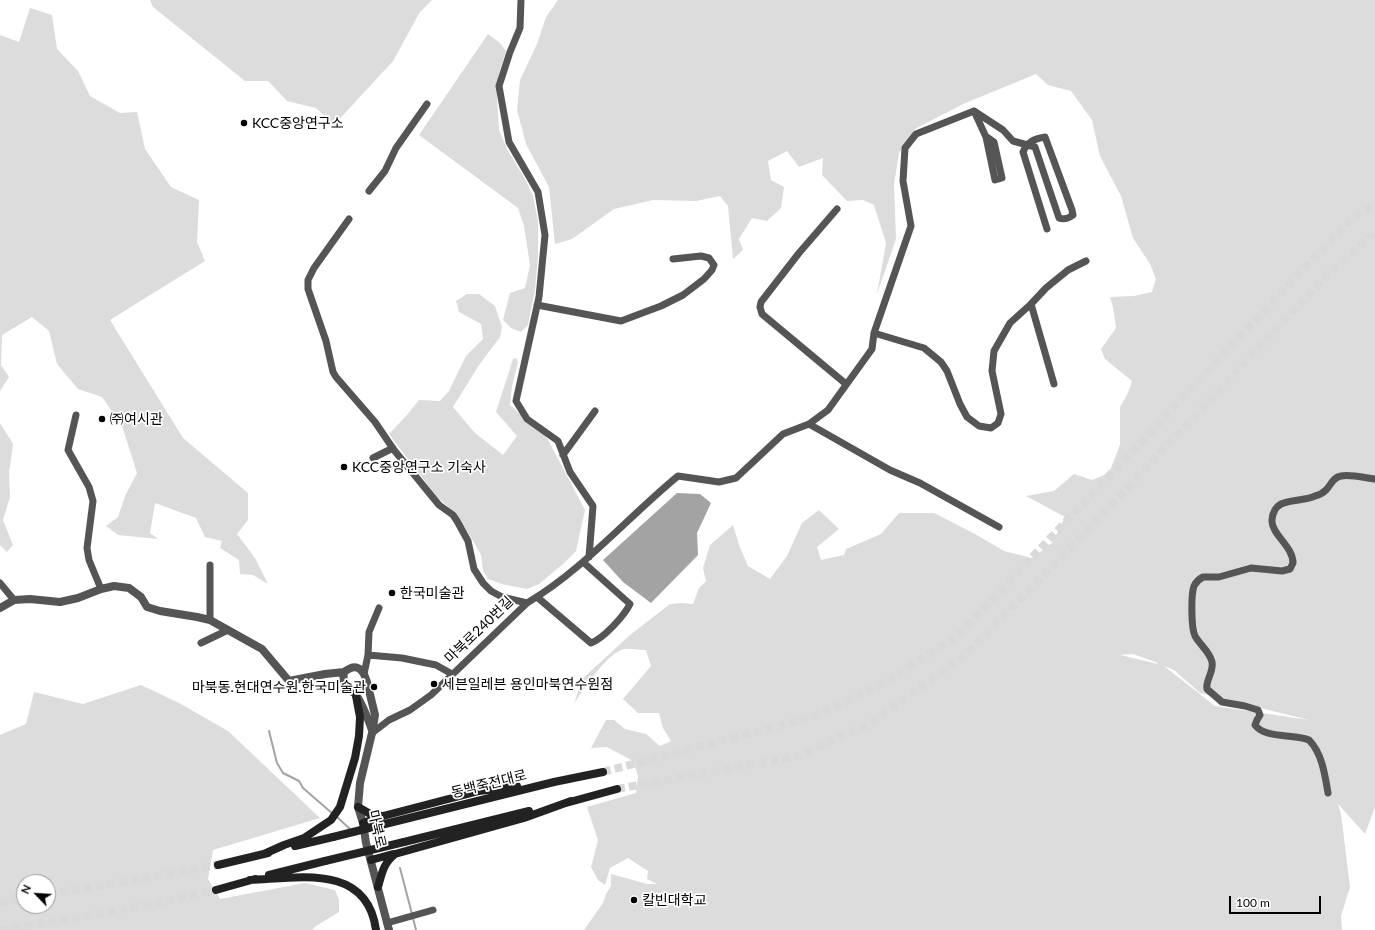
<!DOCTYPE html>
<meta charset="utf-8">
<style>
body{margin:0}
#map{position:relative;width:1375px;height:930px;overflow:hidden;background:#fff;font-family:Lato,sans-serif}
canvas{display:block}
.north{position:absolute;left:16px;top:874px;width:40px;height:40px;box-sizing:border-box;background:#fff;border:1px solid #999;border-radius:50%;rotate:295deg;font-size:11px;font-weight:700;line-height:16px;text-align:center;color:#000}
.north::after{content:'';display:block;margin:auto;width:14px;height:18px;background:#000;clip-path:polygon(50% 0,100% 100%,50% 72%,0 100%)}
.scale{position:absolute;left:1229px;top:896px;width:92px;height:18px;box-sizing:border-box;border:2px solid #000;border-top:0;padding-left:5px;font-size:12px;line-height:14px;white-space:nowrap;color:#000;-webkit-text-stroke:3px #fff;paint-order:stroke}
</style>
<div id="map">
<canvas width="1375" height="930"></canvas>
<div class="north">N</div>
<div class="scale">100 m</div>
</div>
<script>
const ctx = document.querySelector('canvas').getContext('2d');
ctx.lineJoin = 'round';
function paint(path, color) {
  ctx.fillStyle = color;
  ctx.fill(path, 'evenodd');
}
function trace(path, color, width, dash) {
  ctx.strokeStyle = color;
  ctx.lineWidth = width;
  ctx.lineCap = dash ? 'butt' : 'round';
  ctx.setLineDash(dash || []);
  ctx.stroke(path);
}
function label(font, color, halo, rows, align = 'center') {
  ctx.font = font + ' Lato,"Noto Sans KR",sans-serif';
  ctx.lineWidth = 3.5;
  ctx.setLineDash([]);
  ctx.textBaseline = 'middle';
  ctx.strokeStyle = halo;
  ctx.fillStyle = color;
  for (const [text, x, y, turn = 0] of rows) {
    ctx.save();
    ctx.translate(x, y);
    ctx.rotate((+turn || 0) * Math.PI / 180);
    ctx.textAlign = isNaN(turn) ? turn : align;
    if (halo) ctx.strokeText(text, 0, 0);
    ctx.fillText(text, 0, 0);
    ctx.restore();
  }
}
const green = new Path2D(`
 M150,0h282l-12,12 -27,49 -59,64 -18,-17 -29,-7 -19,-20h-23l-92,-74z
 M558,0h817v807l-10,27 -27,-30 3,10 9,73 -9,29 1,14h-758l19,-27 3,-9 5,-8v-12l36,10h10l-10,-5 1,-8 -20,-13 -18,10 -5,17 -7,-5 -7,-13 7,-27 -11,-33 49,-14 2,-17 -5,-15 -26,-14 -16,1 15,-28h8l11,9 21,5 14,12 11,-5 -8,-13 -4,-15h-21l-15,-14 28,-33 -5,-16c-7,0 -15,-2 -22,-1 -17,4 -41,41 -50,55l8,-25 48,-44 40,-31 12,-1 11,1 6,-16 7,-7 -3,-13 7,-23 23,-20 6,20 9,21 22,13 17,-23 15,-33 17,-13 20,19 -22,18 4,13 23,-5 2,-6 35,-15 18,-21h35l41,21 29,17 28,7 20,-15 13,-26 -39,-21 28,-5 20,-17 18,6 17,-7 11,-28v-38l8,-14 4,-12 -27,-22 -4,-10 15,-21 -3,-21 -3,-10 24,-1 18,-4 4,-13 -6,-15 -17,-26 -12,-42 -21,-40 -8,-36 -21,-29 -23,-6 -12,-11 -73,30 -48,25 -16,24 -5,31 2,55 -19,55 9,-51 -12,-38 -11,-5 -16,1 -25,-26 1,-17 -24,9 -12,-16 -19,10 3,19 13,7 -3,21 -14,13 -15,-3 -13,21 4,11 -10,9 -5,-53 -8,-10 -24,5 -43,-1 -39,9 -42,30 -17,5 -6,-57 -23,-43 -9,-34 3,-30 17,-36 9,-27zM1133,654l25,9v1l-38,-9zM1164,666l10,4 26,23 109,27 -94,-14z
 M30,8l22,7 5,34 21,22 12,25 30,17 17,-1 8,37 26,38 28,13 -2,42 8,19 -95,59 73,118 65,55v27l-11,14 18,24 13,26 -15,-9 -13,-1 -1,-14 -19,-12 2,-7 -17,-4 -9,-19 -41,-15 -5,30 8,6 -40,-4 -12,-9 12,-9 7,-21 12,-23 -15,-47 -20,-29 -24,-8 -21,-25 -8,-33 -17,-14 -30,18 -1,30 8,12 -9,14v-356l19,7z
 M488,34l12,9 6,8 -7,22 -2,25 2,32 8,19 18,30 8,17 5,25v36l-3,33 -7,35 -7,7 -10,-4 -8,-8 7,-27 15,-5 5,-23 -6,-39 -6,-18 -99,-73z
 M467,294h12l16,12 7,21 -2,10 -21,28 -26,42 22,26 28,22 14,-19 -21,-24 17,-53 3,-1 2,4 -6,24 -2,19 37,33 38,72 -9,41 -13,13 -24,20 -12,5 -25,-5 -14,-5 -5,-8 -2,-16 -9,-16 -17,-26 -19,-17 -47,-62 18,-19 12,-15 21,1 9,-10 17,-35 17,-17 -2,-15 -22,-12 -3,-11z
 M0,423l13,21 -4,29 1,24 -7,23 10,25 -6,7 -7,-7z
 M141,685l38,18 49,28 92,87 -107,32 -5,29 12,20 85,-16 30,7 4,10v12l-23,14 -4,4h-312v-195l26,-11 8,-32 49,12zM24,882h24v24h-24z`);
const water = new Path2D(`
 M677,493l23,1 11,9 -14,30 1,22 -47,48 -28,-21 -20,-22z`);
const stream = new Path2D(`
 M269,731l8,32 6,10 16,8 4,7 30,26
 M337,817l14,13
 M400,868l12,46
 M413,918l3,12`);
const secondaryTunnel = new Path2D(`
 M603,772l213,-56 70,-34 75,-49 390,-414 24,-14
 M617,789l179,-32 75,-34 95,-69 120,-122 241,-257 41,-37 7,-5
 M48,894l170,-29
 M0,902l24,-4
 M1,930l179,-31 36,-9`);
const minor = new Path2D(`
 M521,0l-1,28 -10,24 -11,34 10,56 29,50 7,43 -6,62 -23,104 11,18 31,22 12,31 23,34 -4,51
 M986,137h1l7,5 8,36 -7,2 -9,-43 -12,-26 29,19 10,11 22,6 24,71c5,2 10,0 14,-3l-1,-5 -27,-73c-11,2 -17,4 -22,15l24,77
 M369,191l16,-20 11,-23 31,-44
 M837,209l-38,44 -38,49 -1,5 2,7 84,70
 M349,219l-35,49 -6,12v9l18,52 7,31 3,5 39,45 19,28 45,55 14,10 4,6 11,20 6,28 9,14 8,8 11,6 25,6
 M1031,304l23,80
 M537,305l84,16 40,-15 22,-11 21,-16 8,-9 2,-5 -5,-7 -8,-2 -28,3
 M874,333l50,15 17,14 6,9 13,33 7,13 12,9 12,2 7,-5 3,-9 -9,-43 2,-20 16,-28 21,-19 15,-16 22,-18 18,-9
 M76,415l-8,35 21,37 4,14 -6,47 2,12 12,29
 M809,424l81,46 30,13 79,44
 M563,455l32,-44
 M373,458l20,-10
 M0,583l14,17
 M537,597l54,46c13,-5 33,-27 39,-39l-47,-42
 M210,620v-55
 M201,643l27,-13
 M368,655l34,3 34,7 16,9
 M364,674l4,-19 1,-23 10,-24
 M372,733l17,-13 21,-10 21,-15 96,-92c56,-33 101,-86 151,-127l41,6 17,-4 47,-44 26,-10 19,-14 44,-61 2,-16 37,-107 -8,-45 2,-33 11,-14 58,-23
 M1328,793c-3,-18 -6,-40 -19,-53 -14,-6 -44,-1 -54,-15l2,-5 3,-5 -2,-5 -13,-4 -23,-4 -15,-13c-2,-8 7,-17 5,-27 -2,-10 -12,-17 -17,-26 -4,-8 -4,-42 -1,-50 2,-4 5,-7 9,-9h16l32,-9 31,3 8,-2 3,-6c0,-17 -22,-29 -21,-43 2,-25 26,-16 43,-24 4,-1 8,-3 11,-6 5,-5 7,-13 15,-14 9,-2 25,2 34,3
 M387,923l46,-13`);
const tertiary = new Path2D(`
 M0,608l14,-8 16,-1 30,3 18,-4 23,-9 13,-3 15,2 12,9 6,10 13,4 37,6 13,3 52,29 27,32 36,-7 19,-2
 M367,682l8,33 -3,18 -12,50 -2,24 5,16 3,20 23,87
 M353,692l8,-3 6,-7c-4,-13 -10,-20 -23,-10l-1,11c3,4 6,5 10,8 8,8 15,28 19,39`);
const secondary = new Path2D(`
 M566,803l51,-14
 M358,807l14,8 11,1 96,-25 38,-5
 M363,823l18,-6
 M381,825l173,-43 49,-10
 M404,842l125,-31
 M295,846l38,-9
 M264,854l20,-9 20,-7 27,-18 9,-13 15,-49 4,-22 1,-19 -4,-21
 M371,860l22,-6
 M218,865l50,-12
 M269,875l56,-14
 M250,880c48,-2 117,-17 126,50
 M378,887c4,-14 5,-23 17,-33l129,-36 47,-17
 M216,890l39,-11`);
const secondaryBridge = new Path2D(`
 M333,837l48,-12
 M325,861l79,-19`);
const markers = [
 [244,123,4,"#000"],
 [102,419,4,"#000"],
 [344,467,4,"#000"],
 [392,593,4,"#000"],
 [434,684,4,"#000"],
 [374,687,4,"#000"],
 [634,900,4,"#000"]
];
const poiNames = [
 ["KCC중앙연구소",252,123],
 ["㈜여시관",110,419],
 ["KCC중앙연구소 기숙사",352,467],
 ["한국미술관",400,593],
 ["세븐일레븐 용인마북연수원점",442,684],
 ["마북동.현대연수원.한국미술관",366,687,"right"],
 ["칼빈대학교",642,900]
];
const streetNames = [
 ["마북로240번길",479,630,-44],
 ["동백죽전대로",489,784,-14],
 ["마북로",377,829,77]
];
paint(green, '#dcdcdc');
paint(water, '#a3a3a3');
trace(stream, '#a3a3a3', 2);
trace(secondaryTunnel, '#d9d9d9', 8, [8, 4]);
trace(minor, '#555', 7);
trace(tertiary, '#555', 8);
trace(secondary, '#222', 8);
trace(secondaryBridge, '#222', 8);
for (const [x, y, r, color] of markers) {
  const dot = new Path2D();
  dot.arc(x, y, r, 0, 2 * Math.PI);
  ctx.fillStyle = color;
  ctx.fill(dot);
  trace(dot, '#fff', 1.5);
}
label('14px', '#000', '#fff', poiNames, 'left');
label('14px', '#000', '#fff', streetNames);
</script>
